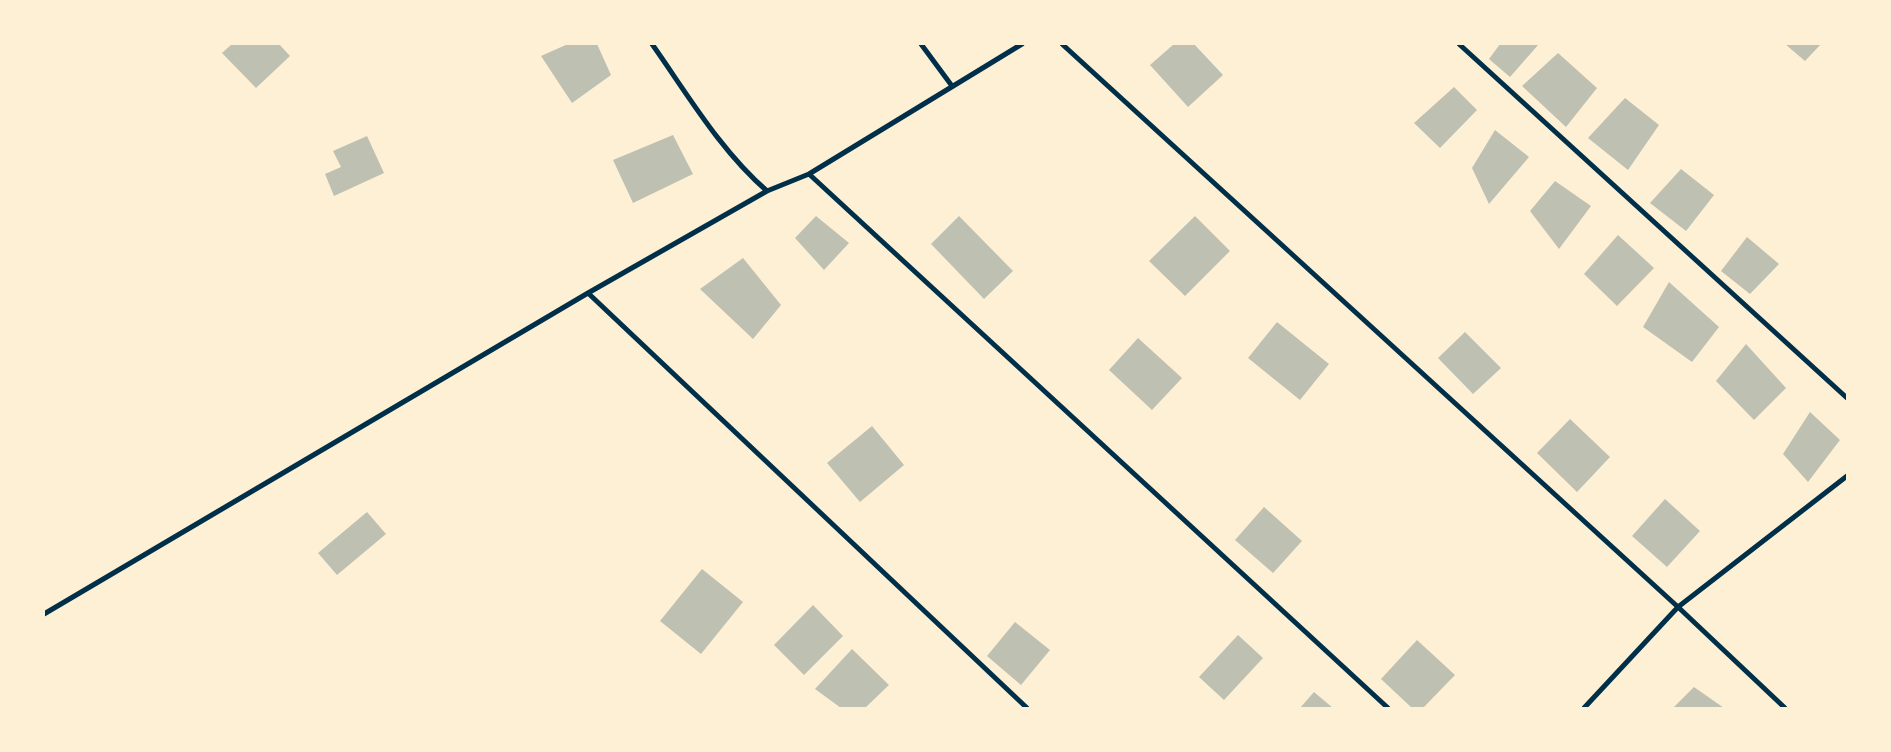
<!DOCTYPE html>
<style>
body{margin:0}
#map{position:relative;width:1891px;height:752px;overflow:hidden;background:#fdf0d5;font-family:"IBM Plex Sans",sans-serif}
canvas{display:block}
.frame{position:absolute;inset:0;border:45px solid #fdf0d5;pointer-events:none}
</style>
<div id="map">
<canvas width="1891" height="752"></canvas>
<div class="frame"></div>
</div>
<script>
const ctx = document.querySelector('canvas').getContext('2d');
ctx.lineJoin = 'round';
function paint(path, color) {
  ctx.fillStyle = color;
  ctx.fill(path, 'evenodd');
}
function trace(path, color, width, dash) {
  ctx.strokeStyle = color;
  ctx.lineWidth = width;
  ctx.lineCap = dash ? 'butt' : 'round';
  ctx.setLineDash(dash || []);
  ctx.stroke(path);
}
const building = new Path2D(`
 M232,44h47l11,12 -34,32 -34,-35z
 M568,44h29l14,31 -39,28 -31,-47z
 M1174,44h20l29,31 -35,32 -38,-42z
 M1500,44h39l-29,33 -21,-18z
 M1785,44h36l-16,17z
 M1558,53l39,35 -31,39 -44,-41z
 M1454,87l23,23 -37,38 -26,-25z
 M1625,98l34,27 -31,45 -40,-32z
 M1495,130l34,27 -40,47 -17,-36z
 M673,135l20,39 -60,29 -20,-43z
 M367,136l17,37 -50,23 -9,-22 16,-7 -8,-16z
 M1681,169l33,26 -28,36 -36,-28z
 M1555,181l36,25 -32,43 -29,-38z
 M816,216l33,27 -25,27 -29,-32z
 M959,216l54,55 -29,28 -53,-55z
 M1195,216l35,35 -45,45 -36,-35z
 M1618,235l36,33 -37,38 -33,-32z
 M1747,237l32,27 -29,30 -29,-23z
 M743,258l38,47 -28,34 -53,-50z
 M1669,282l50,45 -27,35 -49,-35z
 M1277,322l52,42 -29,36 -52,-42z
 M1465,332l36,36 -28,26 -35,-36z
 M1138,338l44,40 -30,32 -43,-40z
 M1746,344l40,44 -32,32 -38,-39z
 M1810,412l30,28 -32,42 -25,-28z
 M1570,419l40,38 -33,35 -40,-39z
 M872,426l32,39 -44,37 -33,-39z
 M1665,499l35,32 -33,36 -35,-31z
 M1264,507l38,34 -29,32 -38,-33z
 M367,512l19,22 -49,41 -19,-22z
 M702,569l41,33 -42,52 -41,-33z
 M813,605l30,31 -39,39 -30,-30z
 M1015,622l35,28 -29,35 -34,-29z
 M1238,635l25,23 -39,42 -25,-23z
 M1417,640l38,35 -32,33h-11l-31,-29z
 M852,649l37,36 -24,23h-24l-26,-19z
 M1694,687l30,21h-51z
 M1314,692l19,16h-33z`);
const minor = new Path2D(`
 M652,44c36,51 68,106 115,147
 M921,44l31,42
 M1062,44l616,563 107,101
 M1459,44l388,354
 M809,174l579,534
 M588,293l439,415
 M44,614l544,-321 179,-102 42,-17 213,-130
 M1584,708l94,-101 169,-131`);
paint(building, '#bec0b2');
trace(minor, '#003049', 5);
</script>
